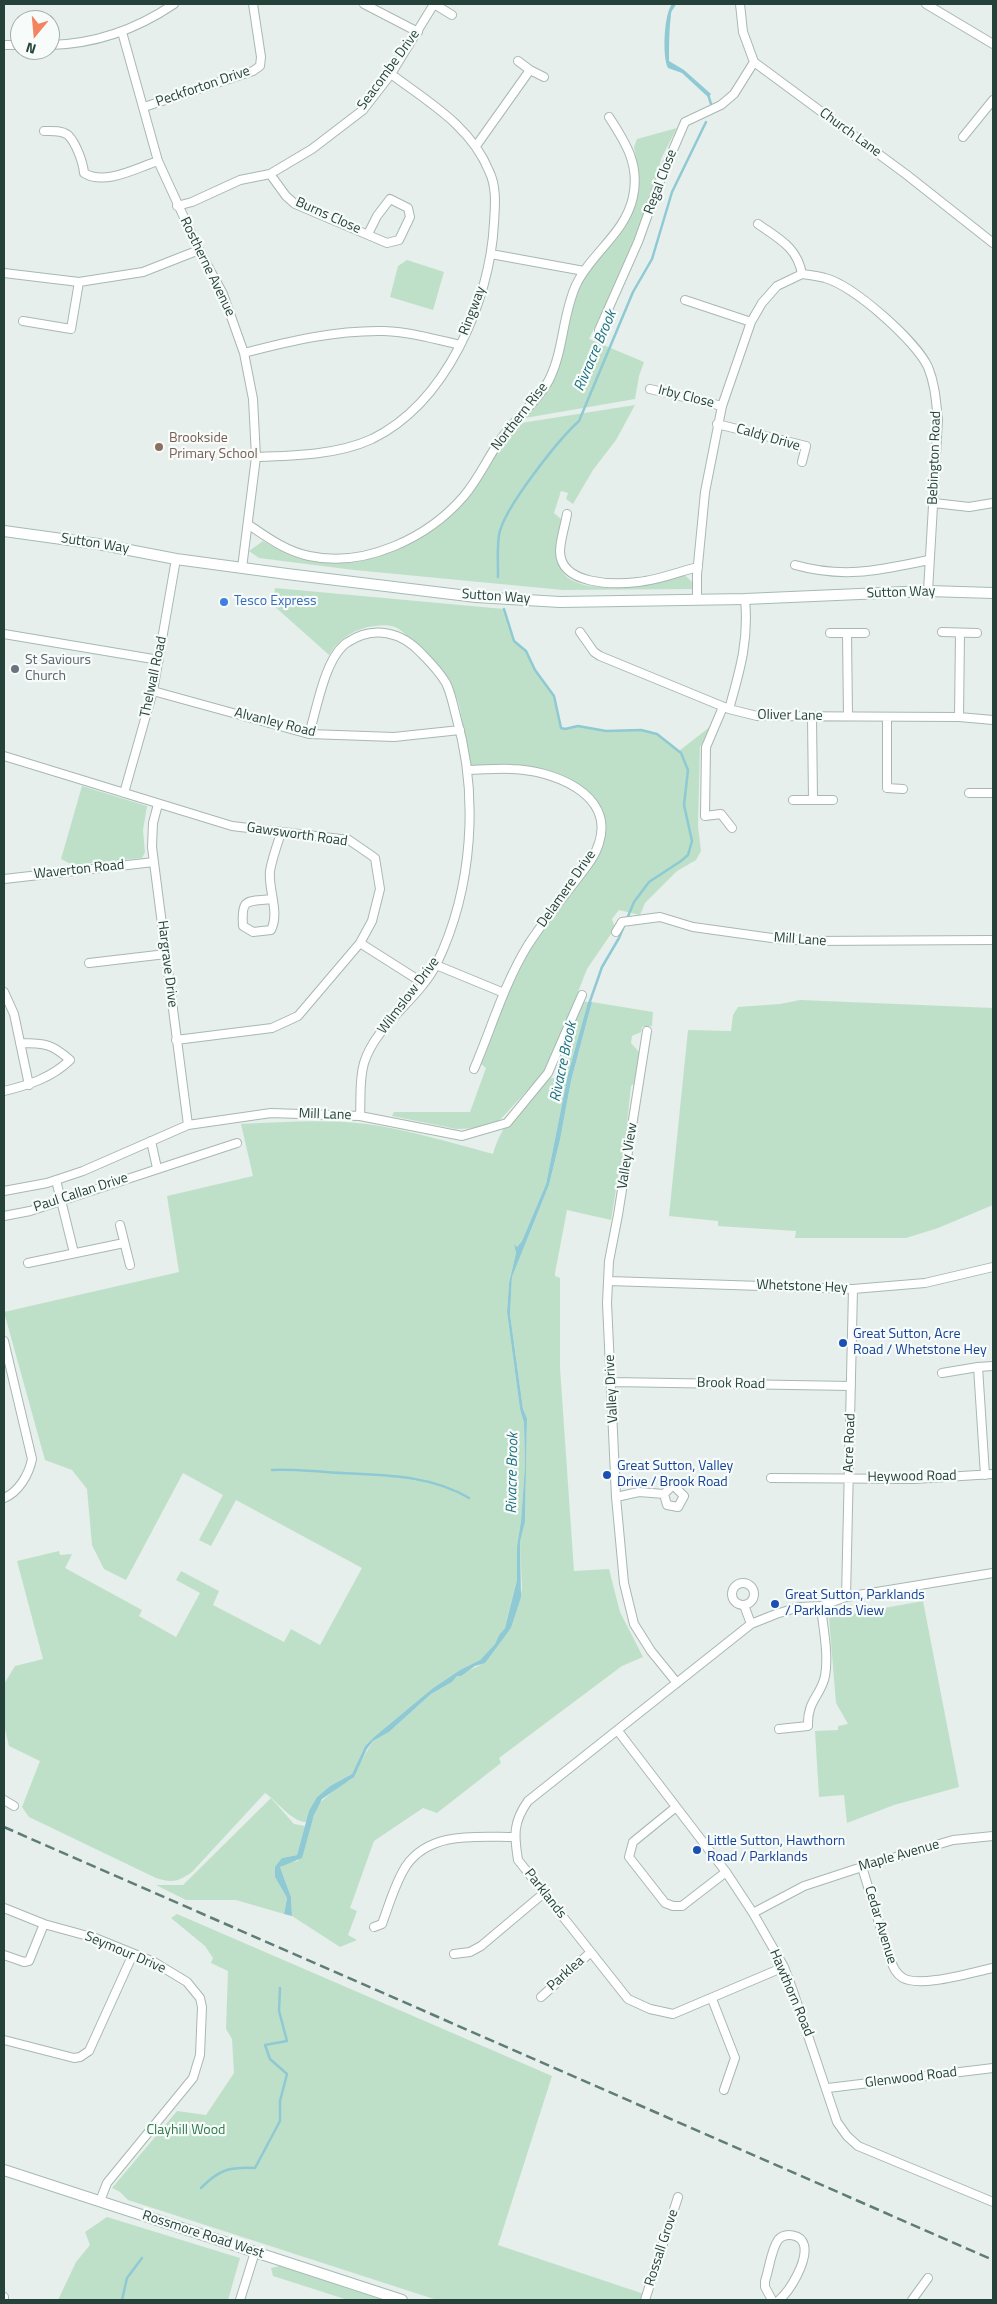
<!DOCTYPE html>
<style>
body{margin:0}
#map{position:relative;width:997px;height:2304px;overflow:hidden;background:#e6efeb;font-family:"Titillium Web",sans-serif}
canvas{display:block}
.frame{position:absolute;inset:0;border:5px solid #24423a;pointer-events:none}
.north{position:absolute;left:10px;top:10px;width:50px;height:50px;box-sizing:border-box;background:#f7fbf9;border:1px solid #a3b1ad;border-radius:50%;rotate:197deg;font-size:14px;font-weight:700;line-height:20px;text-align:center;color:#24423a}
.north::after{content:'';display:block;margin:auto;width:18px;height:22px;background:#f4845f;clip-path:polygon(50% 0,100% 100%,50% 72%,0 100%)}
</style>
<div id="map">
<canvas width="997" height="2304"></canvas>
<div class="frame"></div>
<div class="north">N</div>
</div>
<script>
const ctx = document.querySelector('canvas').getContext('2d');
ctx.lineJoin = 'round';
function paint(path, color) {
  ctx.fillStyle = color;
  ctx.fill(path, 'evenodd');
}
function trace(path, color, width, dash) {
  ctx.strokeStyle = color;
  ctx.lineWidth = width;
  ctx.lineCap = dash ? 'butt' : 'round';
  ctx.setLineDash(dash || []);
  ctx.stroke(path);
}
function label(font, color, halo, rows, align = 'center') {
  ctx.font = font + ' "Titillium Web",sans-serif';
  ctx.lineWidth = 4.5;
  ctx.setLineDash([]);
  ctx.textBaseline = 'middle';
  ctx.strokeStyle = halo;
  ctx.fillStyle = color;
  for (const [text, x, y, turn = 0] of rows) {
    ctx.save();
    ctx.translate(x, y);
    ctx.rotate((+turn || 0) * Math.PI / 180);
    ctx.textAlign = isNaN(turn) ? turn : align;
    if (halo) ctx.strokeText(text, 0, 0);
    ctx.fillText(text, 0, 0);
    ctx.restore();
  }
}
const green = new Path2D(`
 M677,128l-15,29 -29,92 -44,90 55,23 -5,14 -4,23 -110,19 22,-28 25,-85 7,-19 21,-31 26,-31 12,-36v-19l-4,-22 3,-8z
 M407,260l37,12 -11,38 -43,-13 8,-31z
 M635,405l-19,35 -23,30 -20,34 -7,-5 2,-6 -7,-2 -7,22 7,6c0,16 -7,31 -2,46 8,25 47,23 68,21 17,-2 36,-14 53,-12 6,1 8,4 12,8v7l-129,1 -209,-20 -95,-12 -10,-7 14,-10c42,24 61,23 107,13 45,-11 69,-23 100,-59 11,-14 18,-31 29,-46 6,-9 14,-17 22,-26z
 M275,588l229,21 10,32 12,10 9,19 19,26 7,32c7,2 11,-3 19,-2 9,1 18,4 27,5 35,2 43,-7 72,20l32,-25 -11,21 -2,79 3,25 -5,9 -19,11 -32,32 -5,12 -21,-5 -7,9 3,9 -28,41 -39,99 -49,53 -11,7 -32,1 -64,-13 2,-4h76l16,-44 -5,-4v-5c17,-38 31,-78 51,-114 23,-40 118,-116 49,-158 -21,-13 -48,-23 -72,-22 -13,0 -26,4 -38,0 -10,-14 -7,-39 -11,-56 -7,-31 -28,-49 -50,-70 -5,-4 -9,-10 -15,-12 -6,-2 -14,-2 -20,-1 -19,2 -36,12 -46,29l-56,-50z
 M82,786l65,20 -4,24 2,22 -3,6 -69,7 -12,-6z
 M800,1000l193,8v197l-55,23 -32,10h-111l1,-7 -78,-5v-5l-49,-5 19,-186 43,1 2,-16 5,-8 42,-3z
 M582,1001l6,1 -20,72 -22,110 -24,57 -5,6 -3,-2 2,8 -7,30 -2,29 13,97 4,14 1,43 -4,55 -4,25v34l-12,48 -6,7 -4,9 -15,16 -20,10 -27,18 -59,49 -9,9 -13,28 -22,12 -13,11 -11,25c-13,1 -29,-21 -41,-29l-73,79c-14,10 -20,11 -36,6l-127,-61 -7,-10 18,-46 -31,-15 -5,-21v-41l11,-18 28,-7 -26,-98 42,-10 1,4 12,-1 -7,14 77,42 -3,6 37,21 24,-44 -24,-13 5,-9 38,20 -6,14 71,37 7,-13 29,16 42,-77 -126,-68 -25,46 -12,-6 24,-45 -40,-22 -57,107 -22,-11 -12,-24 -5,-56 -15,-19 -27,-10 -41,-148 175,-40 -12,-76 86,-20 -12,-52c42,-2 84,-5 126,0 43,6 85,19 126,30 8,-31 34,-56 57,-76l15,1 -9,-9z
 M592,1002l61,10 -1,14 -10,1 -1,5 -9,4 -1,7 8,9 -4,31 -4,3 -8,76 -3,4 -9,54 -44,-10 -12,63v3l5,2v90l14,203 35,-2 11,43 23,45 -21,9 -123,92 2,5 -64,50 -14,-5 -49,33 -24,67 7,3 -9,24 9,5 -17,7 -48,-31 -1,-19 -11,-30 9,-5 9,-1 20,-57 25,-21 7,-3 23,-39 16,-9 42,-38 21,-12 5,-6 23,-11 31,-37 11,-39 -2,-47 5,-20 2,-104 -4,-9 -13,-95 2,-37 37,-92 11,-45 11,-59z
 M923,1601l36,186 -65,18 -47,18 -3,-28 -25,2 -4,-66 23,-1v-4l10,-2 -12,-21 -7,-85z
 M271,1798l23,26 11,2 -8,29 -15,3 -7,19 12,21 -3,16 -48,-14h-50l-30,-15h27z
 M177,1914l375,162 -54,169 149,50 -2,5h-208l-309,-100 -8,-8 -8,-4 65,-77 29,4 28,-42 -2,-34 -6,-10 2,-58 -17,-8 2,-5 -8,-12 -34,-28z
 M107,2217l133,41 -12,42h-170l18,-38 14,-17 -5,-13z
 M280,2266l103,34h-35l-75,-24 -2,-8z`);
const water = new Path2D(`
 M672,4h4c-1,3 -5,7 -5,10 -2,16 -2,31 -2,47l15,9 27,24 -3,3 -26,-24 -14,-5c-6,-12 -4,-54 4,-64z
 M588,1002h4l-21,79 -11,59 -11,45 -37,92 -2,37 13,95 4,9 -2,104 -5,20 1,55 -10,31 -26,35 -10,3 -14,10h-4l-5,6 -21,12 -42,38 -16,9 -6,8 -13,28 -32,22 -8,16 -12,43 -22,9 11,30 1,19 -8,-2 3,-16 -12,-21v-10l7,-9 15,-3 12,-44 8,-14 13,-11 22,-12 13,-28 9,-9 59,-49 27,-18 20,-10 15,-16 4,-9 6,-7 12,-48v-34l4,-25 4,-55 -1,-43 -4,-14 -13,-97 2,-29 7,-30 -2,-9 3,3 5,-6 24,-57 22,-110z`);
const stream = new Path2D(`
 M708,94l3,10
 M498,577c0,-14 -1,-29 1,-42 4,-26 60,-96 80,-114l54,-129 19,-33 20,-67 34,-70
 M504,609l10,32 12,10 9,19 19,26 7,32 4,1 13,-3 28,5 35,-1 16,4 24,19 7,17 -4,35 8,36 -4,14 -7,6 -32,21 -15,20 -15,36 -17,29 -13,37
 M272,1470c19,-1 36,1 54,2 49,4 99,0 143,26
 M201,2188c19,-19 28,-21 54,-20l25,-47v-20l7,-27 -17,-15 -5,-14 22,-4 -8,-30 1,-23
 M122,2300l5,-22 15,-20`);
const minor = new Path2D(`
 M364,4l54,28
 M434,4l18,11
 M740,4l3,28 11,30 153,113 86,68
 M926,4l67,40
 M122,32l36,129 41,89 24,44 21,59 9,46 3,58 -14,111
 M4,45h16
 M50,45c45,-1 87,-16 124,-41
 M530,70l14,7
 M144,107l109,-36 7,-5 1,-9 -8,-53
 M44,131c7,0 17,-1 24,4 8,8 15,27 16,38 21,13 52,-5 74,-12
 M963,137l30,-37
 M476,146l54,-76 -12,-9
 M270,174l16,22 9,8 92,39 12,-3 11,-23 -2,-9 -18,-9 -13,17 -9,18
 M177,206l15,-4 48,-22 30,-6 42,-25 51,-39 28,-36 43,-70
 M758,224c21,15 39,23 44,50 8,1 16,2 23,4 28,7 91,63 103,89 7,17 8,34 10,53l-10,171
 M491,254l93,17
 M4,273l75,9 64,-10 56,-22
 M685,300l66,22
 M23,321l48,8 8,-47
 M599,330l39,-88 23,-64 24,-56 36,-17 13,-11 20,-32
 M244,353c46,-12 92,-23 140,-22 26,1 51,8 76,14
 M650,389l72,17
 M717,424l89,22 -4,16
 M256,457c38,-1 81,-2 116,-18 74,-36 118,-137 122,-216 1,-17 3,-36 -5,-52 -18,-45 -61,-69 -98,-97
 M934,503l35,4 24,-4
 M567,514c-2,12 -7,26 -7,38 1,33 54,33 78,30 20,-2 40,-10 60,-15
 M249,525c19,13 37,26 60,31 56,12 119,-18 155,-60 15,-18 24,-39 37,-57 15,-21 36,-37 48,-59 15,-30 13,-64 27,-95 15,-32 49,-51 57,-88 7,-32 -7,-54 -24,-80
 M795,565c50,14 85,5 134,-5
 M697,600v-25l8,-83 17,-86 29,-84 11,-19 15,-17 25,-12
 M580,632l14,20 6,4 129,53 28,7 202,1 34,3
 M942,632l35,1
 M830,633h35
 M847,633l1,83
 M4,634l155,26
 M153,691l156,43 85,3 66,-7
 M723,707l-17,40 -1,69 16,-2 11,14
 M729,709c11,-39 20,-68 16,-110
 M812,717l1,83h20
 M959,717l1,-84
 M887,718v70l16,1
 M309,734c8,-25 16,-78 39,-92 26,-17 54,-10 74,12 8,8 18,19 24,29 5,10 7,22 10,33 23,79 17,172 -19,247 -18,37 -61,61 -73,100 -5,17 -3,36 -4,53
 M4,756l228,70 117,14 26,18 5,31 -8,32 -12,22 -62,73 -26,12 -96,12
 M467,770c15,0 30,-2 45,-1 39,1 103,24 87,74 -5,17 -18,30 -28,44 -15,19 -30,38 -43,58 -24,39 -36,82 -54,124
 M124,793l29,-102 23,-132
 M969,793h24
 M793,800h20
 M158,804l-5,19 -1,24 36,278
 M4,879l150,-17
 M272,899c-25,3 -31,-2 -29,27l10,6 18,-2c9,-18 -3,-40 -1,-59 2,-12 7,-26 11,-38
 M616,932l6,-10 38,-5 33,10 86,12 31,2 183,-1
 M360,943l63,40
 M89,963l77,-9
 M436,965l68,28
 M4,992l10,22 15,71
 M647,1031l-29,184 -9,46 -2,42 9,194 8,86 10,41 17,27 26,32
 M4,1091c25,-6 47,-13 66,-31 -18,-16 -25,-17 -50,-17
 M151,1141l6,27
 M56,1180l18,73
 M4,1191l43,-8 36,-12 105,-46 83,-12 89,3 102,20 45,-13 41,-50 34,-78
 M4,1216l26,-5 207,-68
 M120,1225l10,40
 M28,1263l96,-20
 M609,1281l244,8 72,-6 68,-16
 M4,1341l28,118c-3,15 -13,33 -28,39
 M978,1367l15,-1
 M942,1373l36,-6 7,108
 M612,1382l239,4
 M771,1478l143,1 79,-5
 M616,1497l23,-5 25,2 9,-9 11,11 -6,11 -11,-2 -3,-11
 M732 1594a11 11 0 1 1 22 0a11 11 0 1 1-22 0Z
 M846,1597l7,-308
 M744,1605l7,19
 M779,1729l29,-3c-1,-26 13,-30 17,-50 4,-22 -2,-48 -4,-70
 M618,1731l108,141 27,41 31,54 9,24 44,131 10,14 11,10 135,56
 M4,1800l10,6
 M676,1807l-43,35 -4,15 36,46 8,3h9l44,-34
 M862,1867l28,92c3,7 5,14 13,19 18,10 69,-6 90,-10
 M4,1908l40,16 51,14 59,24 33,20 13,16 2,9 -2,48 -7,23 -86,105 -7,18
 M753,1913l51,-27 58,-19 91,-27 40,-4
 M374,1927l8,-3c7,-19 13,-41 24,-58 24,-35 71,-29 108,-29
 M454,1954l16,-2 11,-6 63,-53
 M4,1955l20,7 5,-1 15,-37
 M784,1967l-111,47 -23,-5 -22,-10 -110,-139c-4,-25 -5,-38 10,-59l223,-177 25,-10 23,-7 22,-1 25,-9 147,-24
 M541,1997l50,-45
 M712,1999l23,59 -11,32
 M4,2040l70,18 6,-1 9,-6 44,-97
 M828,2088l165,-20
 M4,2297v3
 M240,2300l15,-48
 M645,2300l33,-103
 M772,2300l-7,-13v-6c4,-11 6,-31 13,-41 7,-8 23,-6 26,5 4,16 -14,46 -25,55
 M912,2300l16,-22`);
const secondary = new Path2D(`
 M4,531l94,13 78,15 111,15 189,23 84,5 185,-3 183,-8 65,2
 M4,2170l398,130`);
const rail = new Path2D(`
 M4,1827l989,433`);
const markers = [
 [159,447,5,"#8d6e63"],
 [224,602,5,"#3f7fe0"],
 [15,669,5,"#6b7280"],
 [843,1343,5,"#1a4fb4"],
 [607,1475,5,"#1a4fb4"],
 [775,1604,5,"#1a4fb4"],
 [697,1850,5,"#1a4fb4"]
];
const streetNames = [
 ["Seacombe Drive",389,70,-54],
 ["Peckforton Drive",203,87,-19],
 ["Church Lane",850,133,36],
 ["Regal Close",661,182,-69],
 ["Burns Close",328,216,24],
 ["Rostherne Avenue",207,267,64],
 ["Ringway",473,311,-69],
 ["Irby Close",686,397,14],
 ["Northern Rise",520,417,-52],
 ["Caldy Drive",768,438,16],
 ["Bebington Road",935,458,-88],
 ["Sutton Way",95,544,9],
 ["Sutton Way",901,593,-2],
 ["Sutton Way",496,597,4],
 ["Thelwall Road",154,677,-78],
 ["Oliver Lane",790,716,1],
 ["Alvanley Road",275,723,14],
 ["Gawsworth Road",297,835,8],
 ["Waverton Road",79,870,-6],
 ["Delamere Drive",567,889,-55],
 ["Mill Lane",800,940,4],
 ["Hargrave Drive",167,964,83],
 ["Wilmslow Drive",409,996,-53],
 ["Mill Lane",325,1115,2],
 ["Valley View",628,1156,-81],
 ["Paul Callan Drive",81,1193,-18],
 ["Whetstone Hey",802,1287,2],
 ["Brook Road",731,1384,1],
 ["Valley Drive",612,1389,-93],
 ["Acre Road",850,1443,-88],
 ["Heywood Road",912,1477,-1],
 ["Maple Avenue",899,1856,-16],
 ["Parklands",545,1894,52],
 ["Cedar Avenue",880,1925,73],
 ["Seymour Drive",125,1953,23],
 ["Parklea",566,1974,-42],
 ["Hawthorn Road",791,1993,67],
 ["Glenwood Road",911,2078,-7],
 ["Rossmore Road West",203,2235,18],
 ["Rossall Grove",662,2248,-72]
];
const educationNames = [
 ["Brookside",169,439],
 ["Primary School",169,455]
];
const shopNames = [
 ["Tesco Express",234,602]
];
const worshipNames = [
 ["St Saviours",25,661],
 ["Church",25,677]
];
const transitNames = [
 ["Great Sutton, Acre",853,1335],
 ["Road / Whetstone Hey",853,1351],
 ["Great Sutton, Valley",617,1467],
 ["Drive / Brook Road",617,1483],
 ["Great Sutton, Parklands",785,1596],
 ["/ Parklands View",785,1612],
 ["Little Sutton, Hawthorn",707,1842],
 ["Road / Parklands",707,1858]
];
const parkNames = [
 ["Clayhill Wood",186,2131]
];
const waterNames = [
 ["Rivracre Brook",596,351,-67],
 ["Rivacre Brook",564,1062,-78],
 ["Rivacre Brook",513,1473,-89]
];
paint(green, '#bfe0c8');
paint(water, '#8ec9d4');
trace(stream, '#8ec9d4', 2.5);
trace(minor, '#a8b8b2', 10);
trace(secondary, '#a4bbb3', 12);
trace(minor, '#fff', 8);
trace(secondary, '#fff', 10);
trace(rail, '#5f7d75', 2.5, [10, 5]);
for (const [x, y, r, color] of markers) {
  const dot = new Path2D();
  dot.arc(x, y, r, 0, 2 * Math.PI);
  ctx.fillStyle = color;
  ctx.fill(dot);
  trace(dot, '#f7fbf9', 2);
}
label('14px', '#24423a', '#f7fbf9', streetNames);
label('14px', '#785e54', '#f7fbf9', educationNames, 'left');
label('14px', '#366cbe', '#f7fbf9', shopNames, 'left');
label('14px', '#5b616d', '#f7fbf9', worshipNames, 'left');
label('14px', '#164399', '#f7fbf9', transitNames, 'left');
label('14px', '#2d7a4b', '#f7fbf9', parkNames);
label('italic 15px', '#1c6f80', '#f7fbf9', waterNames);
</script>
